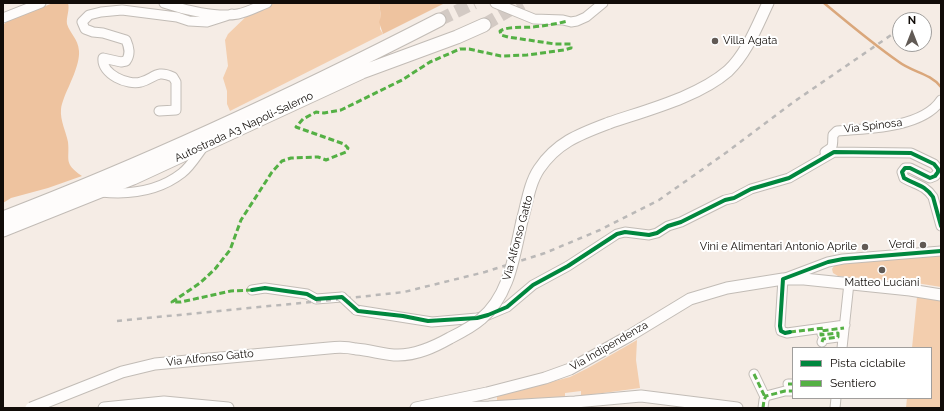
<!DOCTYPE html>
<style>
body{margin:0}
#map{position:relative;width:944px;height:411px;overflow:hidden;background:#f5ece5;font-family:Raleway,sans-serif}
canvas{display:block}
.frame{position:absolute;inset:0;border:4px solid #110c08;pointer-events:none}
.legend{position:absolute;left:792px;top:347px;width:140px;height:52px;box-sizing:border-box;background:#fff;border:1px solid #a09e9c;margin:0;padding:5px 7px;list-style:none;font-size:12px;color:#110c08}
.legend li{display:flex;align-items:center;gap:8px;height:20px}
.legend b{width:20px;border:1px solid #a09e9c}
.north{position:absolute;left:892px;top:12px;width:40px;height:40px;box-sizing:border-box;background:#fff;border:1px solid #a09e9c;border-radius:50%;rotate:0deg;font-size:11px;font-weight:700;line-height:16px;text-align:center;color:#110c08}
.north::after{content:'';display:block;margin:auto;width:14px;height:18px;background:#615a55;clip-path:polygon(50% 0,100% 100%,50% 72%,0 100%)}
</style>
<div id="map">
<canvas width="944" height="411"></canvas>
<div class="frame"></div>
<ul class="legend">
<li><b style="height:5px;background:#00873e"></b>Pista ciclabile</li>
<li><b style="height:5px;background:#54b044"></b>Sentiero</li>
</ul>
<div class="north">N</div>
</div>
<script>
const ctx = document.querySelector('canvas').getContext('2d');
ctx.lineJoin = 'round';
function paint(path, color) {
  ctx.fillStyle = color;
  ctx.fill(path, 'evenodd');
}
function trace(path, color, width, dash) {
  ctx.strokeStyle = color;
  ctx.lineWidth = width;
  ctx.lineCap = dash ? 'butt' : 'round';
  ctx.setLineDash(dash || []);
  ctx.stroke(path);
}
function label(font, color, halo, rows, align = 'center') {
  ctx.font = font + ' Raleway,sans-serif';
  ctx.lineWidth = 4;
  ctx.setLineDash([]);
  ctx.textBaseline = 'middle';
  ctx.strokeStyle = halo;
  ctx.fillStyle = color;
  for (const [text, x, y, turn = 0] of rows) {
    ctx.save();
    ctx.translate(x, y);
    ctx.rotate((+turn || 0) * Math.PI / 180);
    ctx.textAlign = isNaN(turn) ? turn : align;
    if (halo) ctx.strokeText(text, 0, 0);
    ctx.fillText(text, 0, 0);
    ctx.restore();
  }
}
const green = new Path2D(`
 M266,3h113l2,13 -1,13 3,5 -153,77 -3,-7v-13l-4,-13 5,-12 -3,-26 3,-6 24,-23z
 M941,255v32l-31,-5 -72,-6 -5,-3 -1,-4 2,-3 6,-2z
 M917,297l24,3v108h-35l1,-10h24v-50h-19z
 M637,340l-1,20 4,28 -59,8v-5l-16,2v4l-68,4v-5l73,-19 18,-9z`);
const forest = new Path2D(`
 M53,3h15c2,7 -2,14 -1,21 3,10 11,14 12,27 1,14 -10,34 -15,47 -1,3 -3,8 -3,11 -1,12 5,22 7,33 2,18 -5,21 14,34l-34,12 -37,10 -8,5v-178l10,-9 20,-5z
 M379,3h66l-62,31 -4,-12 2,-6z`);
const stream = new Path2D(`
 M824,3c24,20 49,41 75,59 13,10 31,11 42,25`);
const highwayTunnel = new Path2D(`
 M439,20l35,-17
 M484,25l38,-22`);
const minor = new Path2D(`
 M164,3c20,7 53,15 74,11 10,-2 19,-7 29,-11
 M495,3l39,16 29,1 8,2 6,-1 9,-4 17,-14
 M3,18l38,-15
 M159,111l17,-1v-28l-3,-5c-17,-8 -19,2 -32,5 -13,4 -40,-8 -38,-24l18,4 5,-1c5,-7 3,-14 0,-21l-23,-7 -10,-1 -8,-3 -3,-7 7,-7 12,-3 21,-2 55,7 12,4 18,1 25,-8
 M825,152c10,-6 7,-6 8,-17l4,-4c30,-2 86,-3 104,-31
 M101,192c29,3 58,-1 81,-19 9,-7 15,-18 22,-27
 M252,290l13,-2 42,6 9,5 26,-2
 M356,310l76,12 45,-4 11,-3 19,-8 26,-22 35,-19 49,-32 8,-2 24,3 8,-2 11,-7 13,-4 44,-22 9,-2 17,-9 38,-11 45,-26 77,1 23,11 4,5v3l-3,4 -5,2 -20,-10h-5l-3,4 2,6c12,7 21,7 29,19l8,29
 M845,325l-58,8 -6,-2 -1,-5 3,-47 45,-17 15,-3 98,-8
 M822,342l1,-3 15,-2v-4l-16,1
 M842,348l7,-65
 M754,374l11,23
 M788,384h5
 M763,408l1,-8 2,-4 19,-5h8
 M835,408l1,-10`);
const major = new Path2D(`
 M522,221c5,-17 7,-37 17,-52 18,-27 41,-35 70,-46 38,-13 89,-26 119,-52 19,-18 29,-45 40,-68
 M438,406l14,2 37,-1 86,-5 66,-6 96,12
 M104,408l60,-6 64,6
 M416,408l71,-15 58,-15 25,-9 59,-33 61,-37 37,-11 56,-9h21l106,11 31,5`);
const highway = new Path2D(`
 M3,218c149,-57 294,-125 436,-198
 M3,230l130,-52 229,-106 95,-35 27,-12`);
const rail = new Path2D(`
 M913,20l4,-2
 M117,321l214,-21 73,-8 81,-20 60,-19 55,-23 59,-30 68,-48 68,-51 105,-72`);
const minorBridge = new Path2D(`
 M342,297l14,13`);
const majorBridge = new Path2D(`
 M31,408l91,-36 33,-8 174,-16c9,-1 18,-1 27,1 15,1 28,6 42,6 19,0 36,-8 52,-17 10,-5 22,-11 31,-19 29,-24 33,-64 41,-98`);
const quiet = new Path2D(`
 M252,290l-21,1 -50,11h-9l28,-19 15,-14 15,-19 11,-30 31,-48 10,-11 9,-3 27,-1 8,3 20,-8 2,-4 -4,-4 -48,-17 7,-8 13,-7 8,1 17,-3 61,-30 28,-18 30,-13h9l32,7 26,-1 37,-5 7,-2v-4h-16l-47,-7 -7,-2 -1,-4c9,-5 21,-3 32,-4 12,-1 24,-3 36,-6
 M790,332l34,-4
 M822,342l1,-3 15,-2v-4l-17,2v-4l23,-3
 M754,374l11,23
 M788,384h5
 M763,408l1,-8 2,-4 19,-5h8`);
const cycleway = new Path2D(`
 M252,290l13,-2 42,6 9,5 26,-2 16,14 45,5 25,5 49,-3 11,-3 19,-8 26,-22 35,-19 49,-32 8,-2 24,3 8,-2 11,-7 13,-4 44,-22 9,-2 17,-9 38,-11 45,-26 77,1 23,11 4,5v3l-3,4 -5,2 -20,-10h-5l-3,4 2,6c12,7 21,7 29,19l8,29
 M790,332l-5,1 -4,-2 -1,-5 3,-47 45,-17 15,-3 98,-8`);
const markers = [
 [715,41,4,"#615a55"],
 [923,245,4,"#615a55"],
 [865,247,4,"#615a55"],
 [882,270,4,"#615a55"]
];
const poiNames = [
 ["Villa Agata",723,41,"left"],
 ["Verdi",915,245],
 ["Vini e Alimentari Antonio Aprile",857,247],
 ["Matteo Luciani",882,283,"center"]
];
const streetNames = [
 ["Via Spinosa",873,126,-7],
 ["Autostrada A3 Napoli-Salerno",244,127,-25],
 ["Via Alfonso Gatto",518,238,-75],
 ["Via Indipendenza",609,346,-30],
 ["Via Alfonso Gatto",210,358,-6]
];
paint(green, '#f3ceae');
paint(forest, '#eec39f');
trace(stream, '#daa77b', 2.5);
trace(highwayTunnel, '#d3cac4', 13, [13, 6]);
trace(minor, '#c2bcb6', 11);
trace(major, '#c2bcb6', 13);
trace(highway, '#c2bcb6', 15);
trace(minor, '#fefcfb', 9);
trace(major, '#fefcfb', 11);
trace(highway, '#fefcfb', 13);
trace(rail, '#bab8b7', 2.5, [5, 5]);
trace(minorBridge, '#c2bcb6', 11, []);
trace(majorBridge, '#c2bcb6', 13, []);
trace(minorBridge, '#fefcfb', 9);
trace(majorBridge, '#fefcfb', 11);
trace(quiet, '#54b044', 3, [6, 3]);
trace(cycleway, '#00873e', 4);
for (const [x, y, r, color] of markers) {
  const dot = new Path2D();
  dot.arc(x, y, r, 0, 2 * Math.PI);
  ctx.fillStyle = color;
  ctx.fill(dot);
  trace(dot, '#fff', 1.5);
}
label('11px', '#110c08', '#fff', poiNames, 'right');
label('11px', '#110c08', '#fff', streetNames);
</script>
